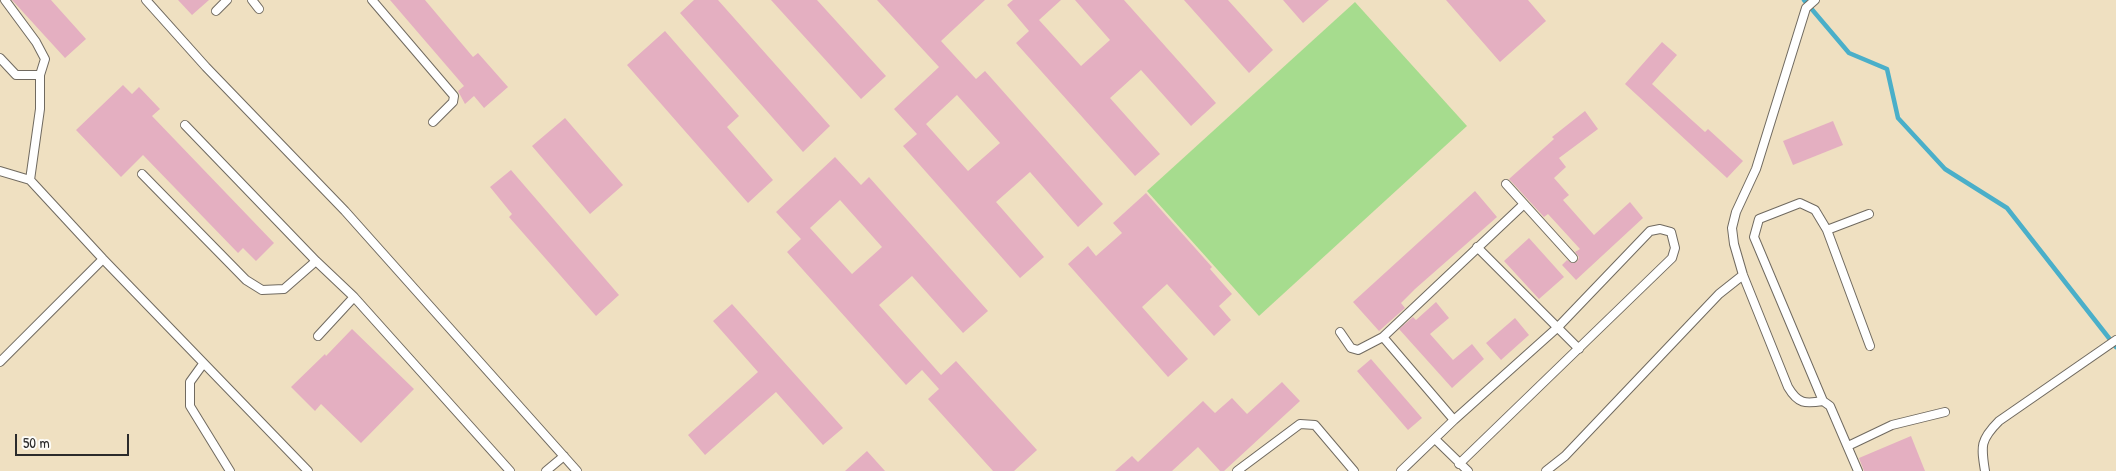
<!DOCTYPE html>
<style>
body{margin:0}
#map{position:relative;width:2116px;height:471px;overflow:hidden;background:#efe0c1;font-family:"Patrick Hand",sans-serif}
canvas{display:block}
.scale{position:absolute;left:15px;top:434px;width:114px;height:22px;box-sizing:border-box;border:2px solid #2b2b2b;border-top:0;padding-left:6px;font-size:15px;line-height:18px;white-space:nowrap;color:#2b2b2b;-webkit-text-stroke:4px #fdfcf7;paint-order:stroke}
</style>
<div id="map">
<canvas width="2116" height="471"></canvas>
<div class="scale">50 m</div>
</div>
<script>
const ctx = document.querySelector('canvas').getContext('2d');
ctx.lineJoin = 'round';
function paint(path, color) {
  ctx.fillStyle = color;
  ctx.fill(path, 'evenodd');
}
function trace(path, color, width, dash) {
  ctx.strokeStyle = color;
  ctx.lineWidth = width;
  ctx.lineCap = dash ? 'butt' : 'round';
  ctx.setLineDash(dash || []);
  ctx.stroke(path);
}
const green = new Path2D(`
 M1355,2l112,124 -208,190 -112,-125z`);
const stream = new Path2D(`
 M1804,0l45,53 38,16 11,49 47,51 62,39 109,139`);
const building = new Path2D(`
 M12,0h39l35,39 -21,19z
 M178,0h31l-17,15z
 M390,0h35l48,57 5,-4 30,34 -24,21 -10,-12 -9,8 -7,-13 6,-5z
 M694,0h24l112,126 -27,26 -123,-139z
 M771,0h46l69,76 -25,23z
 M877,0h108l-44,41 35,38 9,-8 118,133 -25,23 -48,-55 -34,30 48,55 -24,21 -117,-132 14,-12 -23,-25 45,-42zM957,95l43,48 -32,28 -42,-47z
 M1013,0h48l-22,20 42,46 29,-26 -35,-40h49l92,103 -25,23 -50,-56 -31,28 50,56 -25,22 -119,-133 13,-12 -22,-26z
 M1184,0h44l45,50 -24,23z
 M1283,0h46l-26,23z
 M1446,0h82l18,21 -46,41z
 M665,31l74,85 -12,11 46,53 -25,23 -121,-138z
 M1662,42l15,13 -25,29 53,48 3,-3 35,32 -16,17 -102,-94z
 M123,85l9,9 7,-7 21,22 -8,7 122,127 -18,18 -13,-13 -5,5 -95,-98 -22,22 -45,-47z
 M1585,111l13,18 -39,29 7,9 -12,11 15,17 -6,5 31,35 36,-33 13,16 -67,62 -14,-15 5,-5 5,3 5,-1 2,-5 -4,-5 5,-3 -32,-35 -4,3 -35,-38 45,-40 -2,-2z
 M565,118l58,67 -33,29 -58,-68z
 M1833,121l10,24 -50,20 -10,-24z
 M835,157l26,28 8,-8 119,134 -25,22 -51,-57 -33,29 62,70 15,-14 81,89 -23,21h-21l-65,-72 11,-10 -17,-19 -16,15 -119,-133 14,-13 -25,-27zM840,200l42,47 -30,27 -42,-46z
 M511,170l108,125 -23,21 -87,-99 3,-3 -22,-27z
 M1475,191l22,26 -82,72 -14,14 4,5 -26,23 -26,-29z
 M1146,193l66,74 -2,2 22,25 -13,12 12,14 -17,16 -47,-52 -25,23 46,52 -20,18 -100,-113 20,-18 8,10 26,-23 -9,-10z
 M1529,238l35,39 -25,22 -35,-38z
 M1436,302l13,16 -19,16 23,26 19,-16 12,15 -32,29 -53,-59 14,-12 3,3z
 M732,304l111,124 -20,17 -47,-53 -71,63 -17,-20 70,-63 -45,-51z
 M1515,318l14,17 -28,25 -15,-17z
 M352,329l62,60 -53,54 -40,-39 -6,7 -24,-24 34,-33 1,2z
 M1371,359l51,59 -14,12 -51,-59z
 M1282,382l18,19 -76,70h-4l-22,-24 -26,24h-57l17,-15 6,6 65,-61 12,12 17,-15 15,16z
 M1911,436l14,35h-61l-5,-13z
 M867,451l18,20h-40z`);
const service = new Path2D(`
 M5,0l31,42 9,17 -5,16v34l-10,71
 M146,0l60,67 139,144 232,260
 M252,0l7,9
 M372,0l82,96 -1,6 -20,20
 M1815,0l-9,8 -50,161 -20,43 -4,16 2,16 9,31 45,112c10,17 17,17 35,14l7,5 28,65
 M216,11l11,-11
 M0,58l16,17h24
 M185,125l131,136 38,36 156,174
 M0,171l30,9 73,79 205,212
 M142,174l104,106 16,10 22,-1 32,-28
 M1506,184l67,74
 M1827,230l42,-16
 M1477,247l102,102
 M1340,332l11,16 7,2 25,-13 141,-133
 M318,336l36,-39
 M1383,337l71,83
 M0,362l103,-103
 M203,364l-13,18v24l40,65
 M1823,401l-69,-164 5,-18 41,-16 15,7 12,20 43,116
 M1435,439l33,32
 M1848,446l44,-21 53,-13
 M546,471l18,-15
 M1237,471l63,-47 15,1 39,46
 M1401,471l53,-51 104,-93 92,-96 10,-2 11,3 4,16 -3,10 -213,206
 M1546,471l19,-15 154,-162 24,-19
 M1985,471c-4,-25 -5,-31 14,-50l117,-81`);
paint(green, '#a6dc8e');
trace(stream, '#4aafc9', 4.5);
paint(building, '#e4afc1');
trace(service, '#706a60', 10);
trace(service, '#fff', 8);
</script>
